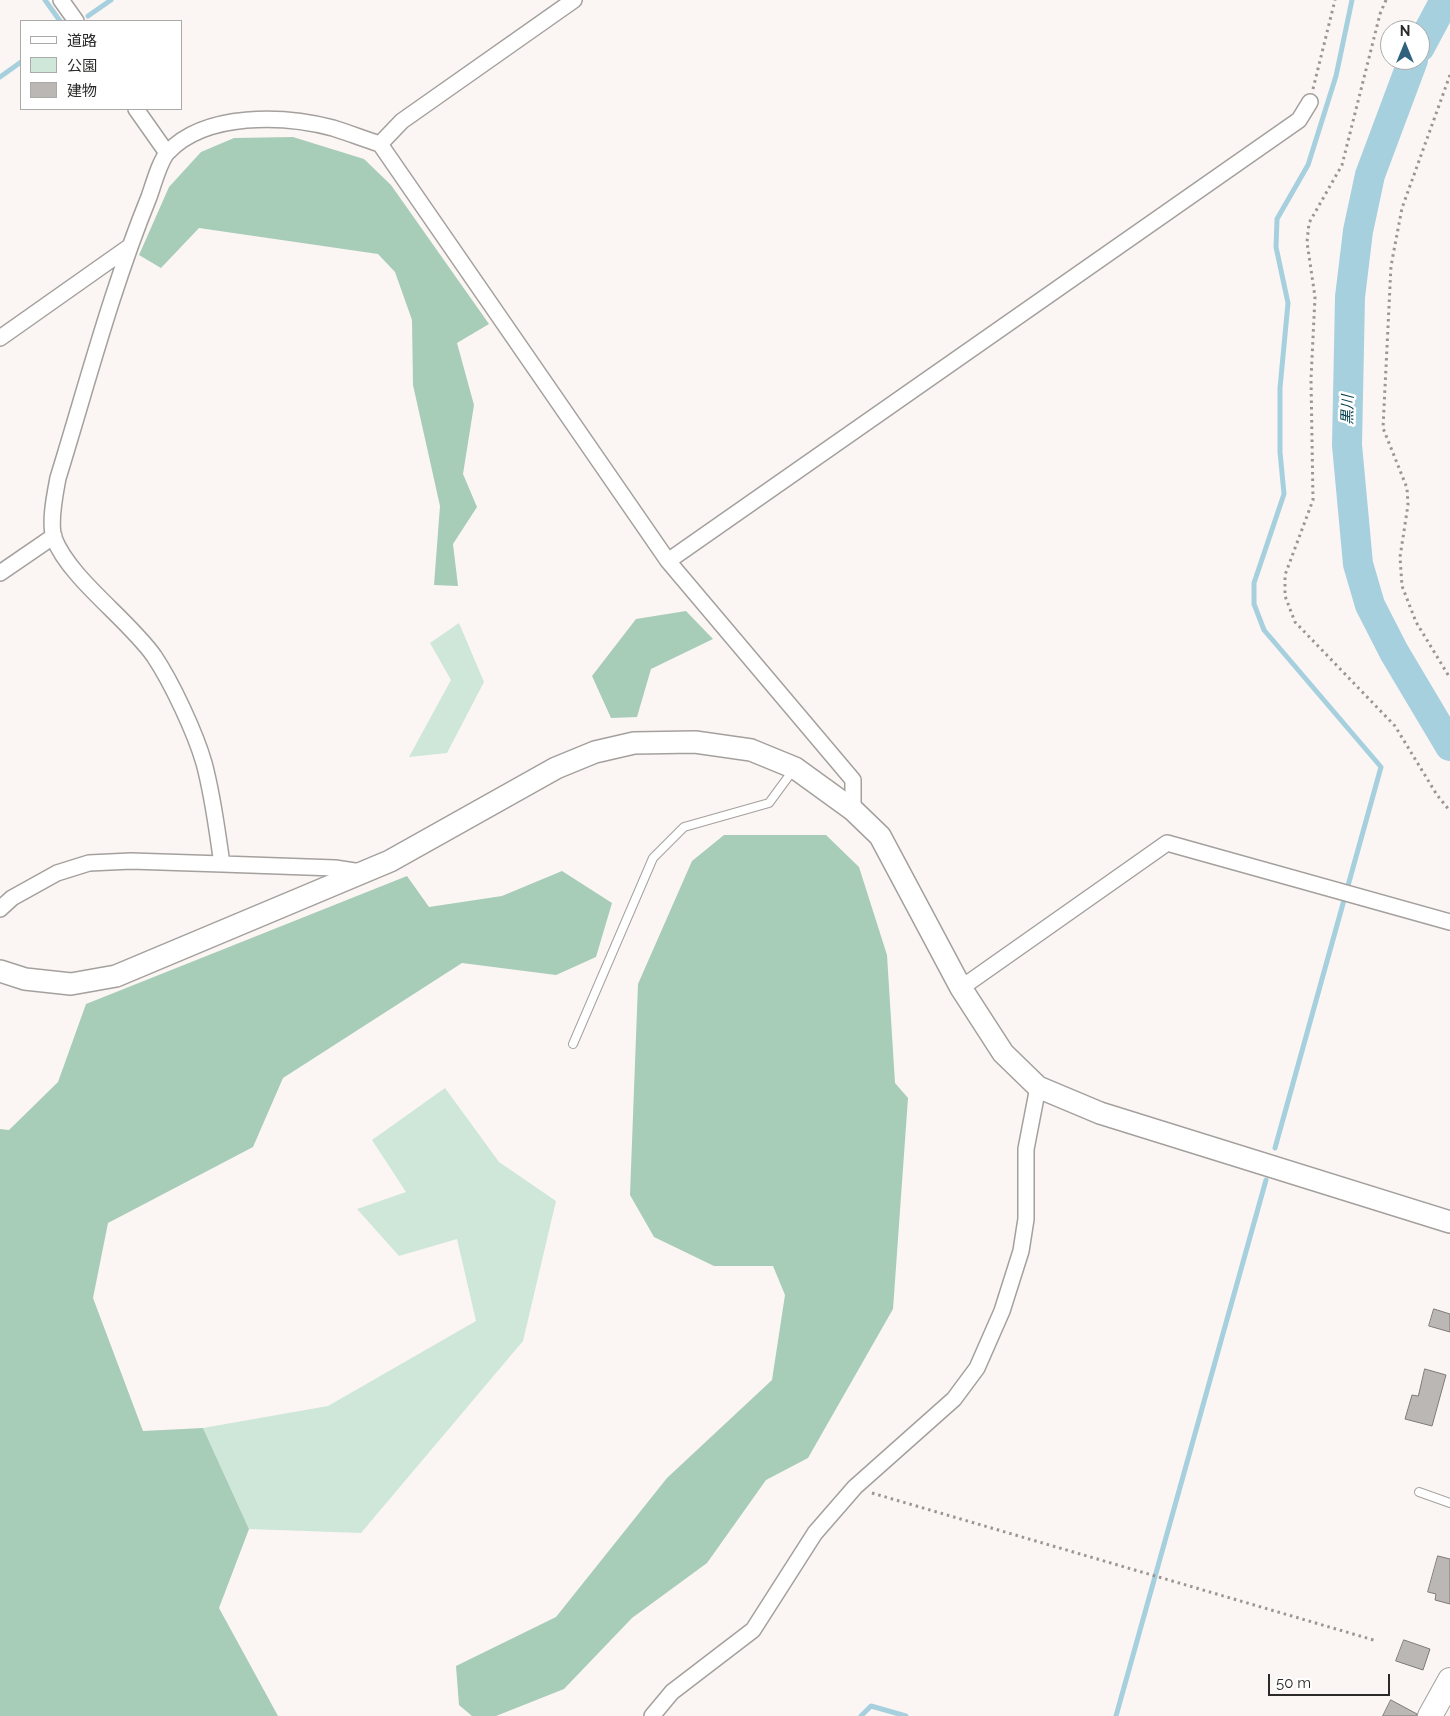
<!DOCTYPE html>
<meta charset="utf-8">
<style>
body{margin:0}
#map{position:relative;width:1450px;height:1716px;overflow:hidden;background:#fbf6f3;font-family:Raleway,"Noto Sans JP",sans-serif}
canvas{display:block}
.legend{position:absolute;left:20px;top:20px;width:162px;height:90px;box-sizing:border-box;background:#fff;border:1px solid #aaaaa9;margin:0;padding:6px 9px;list-style:none;font-size:15px;color:#2b2a29}
.legend li{display:flex;align-items:center;gap:10px;height:25px}
.legend b{width:25px;border:1px solid #aaaaa9}
.north{position:absolute;left:1380px;top:20px;width:50px;height:50px;box-sizing:border-box;background:#fff;border:1px solid #aaaaa9;border-radius:50%;rotate:0deg;font-size:14px;font-weight:700;line-height:20px;text-align:center;color:#2b2a29}
.north::after{content:'';display:block;margin:auto;width:18px;height:22px;background:#30617f;clip-path:polygon(50% 0,100% 100%,50% 72%,0 100%)}
.scale{position:absolute;left:1268px;top:1674px;width:122px;height:22px;box-sizing:border-box;border:2px solid #2b2a29;border-top:0;padding-left:6px;font-size:15px;line-height:18px;white-space:nowrap;color:#2b2a29;-webkit-text-stroke:4px #fff;paint-order:stroke}
</style>
<div id="map">
<canvas width="1450" height="1716"></canvas>
<ul class="legend">
<li><b style="height:6px;background:#fff"></b>道路</li>
<li><b style="height:14px;background:#cee7d9"></b>公園</li>
<li><b style="height:14px;background:#bbb7b4"></b>建物</li>
</ul>
<div class="north">N</div>
<div class="scale">50 m</div>
</div>
<script>
const ctx = document.querySelector('canvas').getContext('2d');
ctx.lineJoin = 'round';
function paint(path, color) {
  ctx.fillStyle = color;
  ctx.fill(path, 'evenodd');
}
function trace(path, color, width, dash) {
  ctx.strokeStyle = color;
  ctx.lineWidth = width;
  ctx.lineCap = dash ? 'butt' : 'round';
  ctx.setLineDash(dash || []);
  ctx.stroke(path);
}
function label(font, color, halo, rows, align = 'center') {
  ctx.font = font + ' Raleway,"Noto Sans JP",sans-serif';
  ctx.lineWidth = 5;
  ctx.setLineDash([]);
  ctx.textBaseline = 'middle';
  ctx.strokeStyle = halo;
  ctx.fillStyle = color;
  for (const [text, x, y, turn = 0] of rows) {
    ctx.save();
    ctx.translate(x, y);
    ctx.rotate((+turn || 0) * Math.PI / 180);
    ctx.textAlign = isNaN(turn) ? turn : align;
    if (halo) ctx.strokeText(text, 0, 0);
    ctx.fillText(text, 0, 0);
    ctx.restore();
  }
}
const green = new Path2D(`
 M459,623l25,59 -37,71 -38,4 42,-77 -21,-37z
 M445,1088l54,74 57,39 -33,140 -162,192 -112,-4 -46,-101 125,-22 148,-85 -19,-82 -58,17 -42,-47 49,-17 -34,-52z`);
const forest = new Path2D(`
 M293,137l71,22 27,26 98,139 -32,19 17,62 -11,69 14,33 -24,37 5,42 -24,-1 6,-79 -27,-121 -1,-65 -17,-48 -17,-18 -179,-26 -38,40 -22,-13 30,-68 32,-35 33,-14z
 M686,611l27,28 -62,30 -14,48 -26,1 -19,-42 44,-57z
 M724,835h102l33,32 28,88 8,128 13,15 -15,211 -85,149 -42,22 -59,83 -75,55 -68,71 -68,27h-24l-13,-11 -3,-39 100,-49 111,-139 105,-98 13,-85 -12,-29h-59l-60,-29 -24,-42 8,-211 54,-123z
 M562,871l50,32 -16,54 -40,18 -94,-12 -179,115 -30,69 -145,76 -15,75 50,133 60,-3 46,101 -30,79 59,108h-278v-587l9,1 49,-48 28,-78 321,-128 22,31 73,-11z`);
const stream = new Path2D(`
 M45,0l15,21
 M88,16l23,-16
 M0,77l21,-15
 M1275,1148l106,-381 -117,-137 -10,-26v-21l30,-89 -4,-42v-64l8,-85 -12,-56 1,-28 31,-54 28,-89 16,-76
 M861,1716l10,-10 35,10
 M1116,1716l150,-536`);
const river = new Path2D(`
 M1420,47l25,-47
 M1413,60l-43,115 -12,56 -8,66 -3,148 11,119 12,41 24,47 56,94`);
const building = new Path2D(`
 M1434,1309l16,5v18l-21,-6z
 M1425,1369l21,6 -14,51 -27,-7 7,-24 6,1z
 M1438,1556l12,3v45l-15,-4 1,-6 -8,-2z
 M1404,1640l26,9 -7,21 -27,-9z
 M1391,1700l26,14 -1,2h-33z`);
const path = new Path2D(`
 M1386,0l-6,14 -38,151 -33,58 -2,19 8,55 -4,82 2,121 -28,75v21l10,26 100,104 42,69 13,16
 M1450,75l-48,133 -11,58 -8,162 24,60 1,17 -8,52 2,29 14,36 34,56
 M1313,89l22,-89
 M872,1493l505,148`);
const lane = new Path2D(`
 M573,1044l80,-186 31,-31 85,-24 25,-34
 M1419,1492l31,11`);
const street = new Path2D(`
 M61,0l15,21
 M136,109l31,44
 M380,144l22,-23 172,-121
 M0,338l129,-91
 M668,561l631,-441 11,-18
 M0,573l54,-37
 M222,864c-5,-34 -9,-68 -18,-101 -9,-31 -32,-80 -50,-107 -26,-37 -85,-78 -100,-118 -5,-16 1,-44 4,-60 29,-94 54,-190 91,-281 4,-11 11,-37 19,-45 38,-40 116,-37 165,-24 16,5 31,11 47,16l288,417 185,219v30
 M0,909l12,-11 45,-25 32,-10 42,-2 91,3 113,4 26,4
 M961,988l206,-145 283,79
 M652,1716l20,-24 81,-62 62,-97 40,-46 99,-88 23,-31 25,-57 19,-60 5,-32v-70l12,-62`);
const secondary = new Path2D(`
 M0,971l25,8 46,5 45,-8 274,-115 166,-93 39,-16 39,-9 61,-1 56,8 44,18 58,42 27,26 81,152 42,65 35,34 62,26 350,109`);
const primary = new Path2D(`
 M1430,1716l20,-36`);
const waterNames = [
 ["黒川",1348,410,-89]
];
paint(green, '#cee7d9');
paint(forest, '#a7ccb7');
trace(stream, '#a7d0df', 5);
trace(river, '#a7d0df', 30);
paint(building, '#bbb7b4');
trace(building, '#7e7a77', 1);
trace(lane, '#a4a09d', 10);
trace(street, '#a4a09d', 18);
trace(secondary, '#a4a09d', 24);
trace(primary, '#a4a09d', 26);
trace(path, '#999694', 3, [2.5, 4]);
trace(lane, '#fff', 8);
trace(street, '#fff', 15);
trace(secondary, '#fff', 21);
trace(primary, '#fff', 24);
label('italic 15px', '#003e4e', '#fff', waterNames);
</script>
